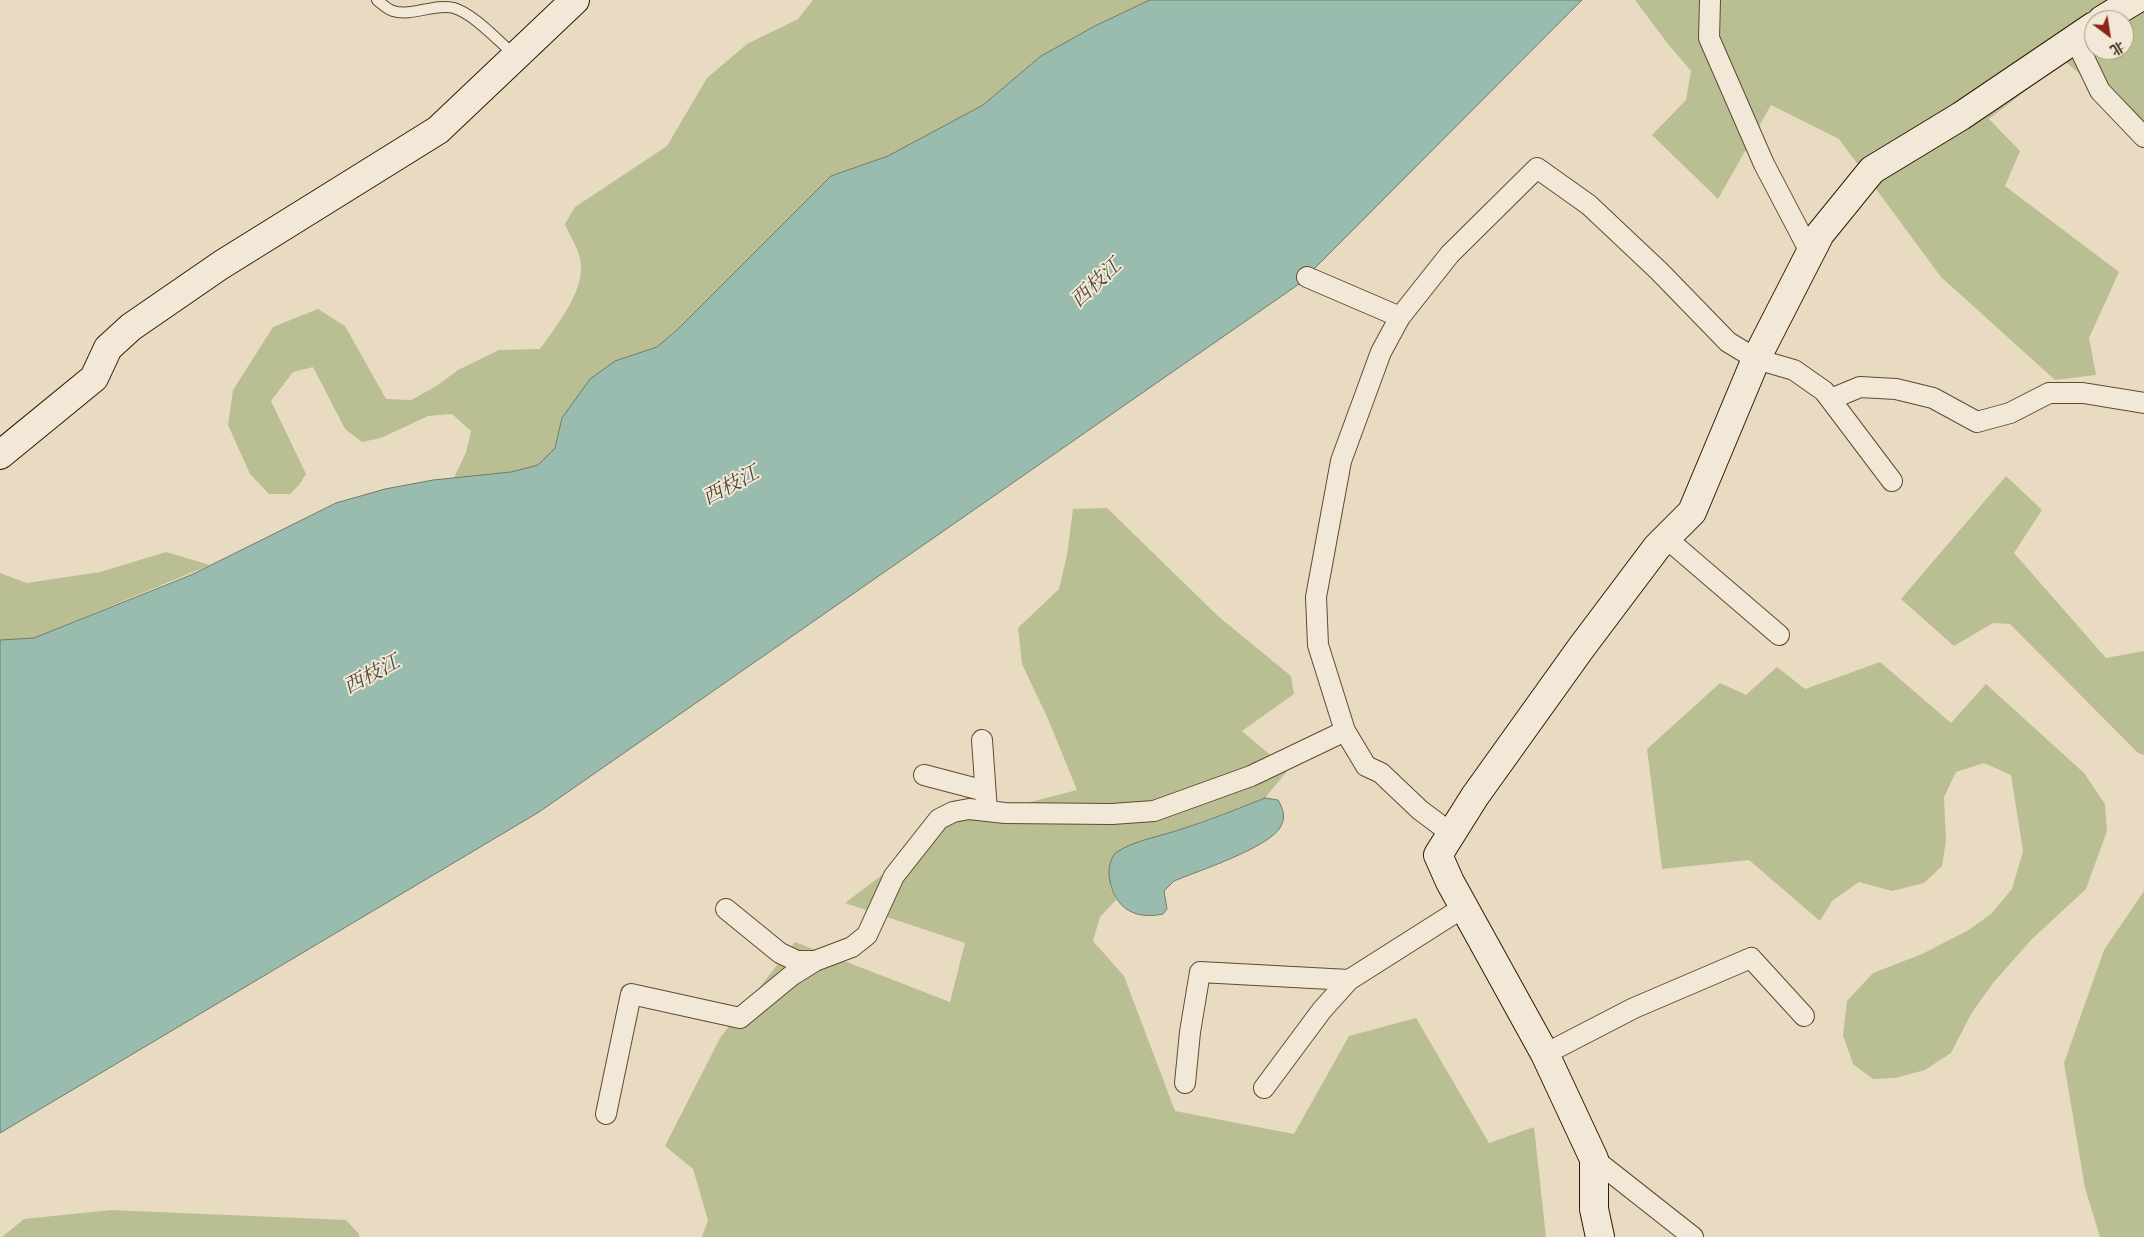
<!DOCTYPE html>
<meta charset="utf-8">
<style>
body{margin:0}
#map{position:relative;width:2144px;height:1237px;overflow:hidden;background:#e9dbc2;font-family:"Sorts Mill Goudy","Noto Serif SC",serif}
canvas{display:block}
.north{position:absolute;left:2084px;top:10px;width:50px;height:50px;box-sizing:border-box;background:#f1e8d7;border:1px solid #a59581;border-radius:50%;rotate:149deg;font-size:14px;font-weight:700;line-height:20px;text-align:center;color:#341900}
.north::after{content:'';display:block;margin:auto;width:18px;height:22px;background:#8f2418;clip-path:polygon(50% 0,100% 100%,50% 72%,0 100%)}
</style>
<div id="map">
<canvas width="2144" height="1237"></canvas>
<div class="north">北</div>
</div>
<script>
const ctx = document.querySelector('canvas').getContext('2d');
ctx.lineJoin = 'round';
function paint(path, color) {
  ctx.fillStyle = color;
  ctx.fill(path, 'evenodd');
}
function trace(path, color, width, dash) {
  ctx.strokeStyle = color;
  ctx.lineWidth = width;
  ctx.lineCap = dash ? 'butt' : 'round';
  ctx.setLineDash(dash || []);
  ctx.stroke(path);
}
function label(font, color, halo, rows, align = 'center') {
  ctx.font = font + ' "Sorts Mill Goudy","Noto Serif SC",serif';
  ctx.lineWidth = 4;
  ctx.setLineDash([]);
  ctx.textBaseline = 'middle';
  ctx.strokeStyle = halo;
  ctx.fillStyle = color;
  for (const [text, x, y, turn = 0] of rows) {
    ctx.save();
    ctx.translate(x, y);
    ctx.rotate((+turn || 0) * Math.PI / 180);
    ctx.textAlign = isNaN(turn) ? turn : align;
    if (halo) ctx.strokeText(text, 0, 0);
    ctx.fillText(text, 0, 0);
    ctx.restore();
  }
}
const green = new Path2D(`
 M813,0h337l-55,26 -54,30 -58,49 -95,51 -57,20 -154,154 -20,17 -42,14 -53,57 -7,30 -17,17 -27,7 -57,6 12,-26 5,-21 -19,-17 -24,2 -47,22 -19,4 -17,-13 -32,-62 -20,5 -22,29 35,73 -7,11 -9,9h-21l-19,-20 -22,-49 5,-35 40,-63 45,-18 27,17 41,73 25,1 24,-13 23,-17 41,-20 41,-1c15,-21 39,-51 41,-78 2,-15 -10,-33 -16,-47l10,-17 92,-61 40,-68 40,-34 51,-25z
 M1635,0h509v124l-80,-63 -75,58 31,32 -15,35 114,86 -30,66 7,37 -41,5 -114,-103 -102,-138 -68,-34 -53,94 -66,-64 34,-35 5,-29 -23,-27zM2094,20h30v30h-30z
 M2006,476l36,34 -28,43 92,105 38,-7v104l-6,-2 -128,-129 -17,-1 -39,23 -53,-47z
 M1107,508l112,109 72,59 3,18 -52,37 46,39 -23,28 -80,30 -61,20 -14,38 6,14 -16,17 -7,24 31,35 51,135 119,23 55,-98 67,-18 73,125 45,-16 12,110h-844l6,-17 -15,-51 -28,-23 55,-108 75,-96 155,60 15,-59 -120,-40 107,-81 125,-32 -29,-71 -26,-55 -4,-36 41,-39 8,-34 6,-46z
 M166,552l44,13 -176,73 -34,2v-67l27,10 73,-11z
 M1880,662l71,61 35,-39 98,89 21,31 2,27 -21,58 -54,50 -39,44 -22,31 -20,39 -26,17 -30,8 -22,1 -20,-15 -10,-29 4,-34 26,-28 49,-19 45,-23 24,-17 21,-25 11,-38 -12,-76 -27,-12 -28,9 -12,25 2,43 -4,26 -18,17 -32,8 -33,-9 -27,19 -12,20 -71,-61 -87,9 -15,-120 73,-66 26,12 31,-28 28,22z
 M2144,891v346h-44l-15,-49 -21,-125 40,-113z
 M111,1210l235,10 13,14v3h-357l22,-18z`);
const water = new Path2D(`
 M1150,0h432l-283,284 -760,528 -539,321v-493l34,-2 157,-63 145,-72 49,-14 48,-9 78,-8 27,-7 17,-17 7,-30 28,-39 25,-18 42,-14 20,-17 154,-154 57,-20 95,-51 58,-49 54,-30z
 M1265,798l13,2c5,9 8,16 3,26 -10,21 -83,45 -107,55l-10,10 3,18 -4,5c-32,7 -52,-10 -54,-41 0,-7 2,-17 8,-21 18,-12 45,-16 65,-23 28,-9 55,-20 83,-31z`);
const lane = new Path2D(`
 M377,0c5,4 10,9 16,11 19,6 41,-8 61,-3 20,6 44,33 61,47`);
const street = new Path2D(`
 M1710,0l-1,38 55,126 46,88
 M2075,39l25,52 44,46
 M1307,277l93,40
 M1831,399l29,-12 36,2 37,9 44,24 33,-9 39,-20h34l61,10
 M1666,538l113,97
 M982,740l5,71
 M924,775l61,16
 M1452,834l-32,-24 -39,-37 -15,-7 -21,-35 -27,-86 -2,-48 25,-136 40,-109 19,-35 50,-63 87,-86 52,37 70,66 69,71 28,17 38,11 30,21 68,90
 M726,909l54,44 17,8h18
 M1545,1054l89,-46 117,-50 53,58
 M1185,1083l5,-51 10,-60 149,8
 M1264,1088l58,-78 27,-30 115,-73
 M606,1114l25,-120 109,24 51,-42 24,-15 37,-14 15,-12 27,-59 45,-57 14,-7 16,-3 36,4 107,1 42,-3 97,-35 94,-45
 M1594,1159l99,78`);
const secondary = new Path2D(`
 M2102,20l33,-20
 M0,455l94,-77 14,-30 23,-21 90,-62 217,-135 137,-130
 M1600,1237l-6,-28v-50l-49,-105 -95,-172 -12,-27 37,-59 106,-148 76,-101 35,-35 64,-153 64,-125 52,-64 89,-54 133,-90`);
const waterNames = [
 ["西枝江",1098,285,-43],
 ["西枝江",732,488,-28],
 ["西枝江",373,677,-28]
];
paint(green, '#b9bf92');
paint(water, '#99bcae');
trace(water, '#717b68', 1);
trace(lane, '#614a30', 12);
trace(street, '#614a30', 22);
trace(secondary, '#341900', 30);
trace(lane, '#f1e8d7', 10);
trace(street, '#f1e8d7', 20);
trace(secondary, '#f1e8d7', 28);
label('italic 20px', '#524a34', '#f1e8d7', waterNames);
</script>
